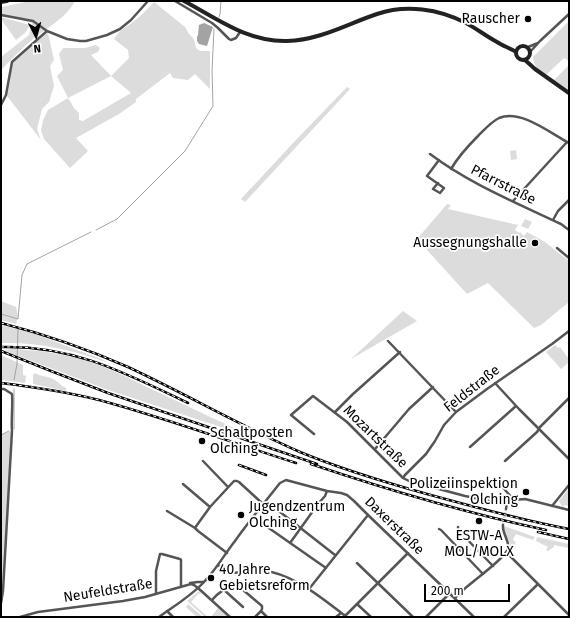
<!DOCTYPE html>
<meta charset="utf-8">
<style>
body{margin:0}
#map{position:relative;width:570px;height:618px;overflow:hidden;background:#fff;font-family:"Fira Sans",sans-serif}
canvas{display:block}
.frame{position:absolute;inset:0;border:2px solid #000;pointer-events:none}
.north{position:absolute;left:16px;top:16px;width:40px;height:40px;-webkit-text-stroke:3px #fff;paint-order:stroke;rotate:174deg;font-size:11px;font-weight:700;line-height:16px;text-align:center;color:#000}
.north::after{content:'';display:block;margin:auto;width:14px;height:18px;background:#000;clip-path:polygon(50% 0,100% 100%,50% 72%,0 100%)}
.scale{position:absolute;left:424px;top:584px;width:86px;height:18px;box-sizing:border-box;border:2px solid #000;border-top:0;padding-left:5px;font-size:12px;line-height:14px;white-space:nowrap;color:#000;-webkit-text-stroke:3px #fff;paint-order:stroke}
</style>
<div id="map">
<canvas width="570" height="618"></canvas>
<div class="frame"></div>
<div class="north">N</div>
<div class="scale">200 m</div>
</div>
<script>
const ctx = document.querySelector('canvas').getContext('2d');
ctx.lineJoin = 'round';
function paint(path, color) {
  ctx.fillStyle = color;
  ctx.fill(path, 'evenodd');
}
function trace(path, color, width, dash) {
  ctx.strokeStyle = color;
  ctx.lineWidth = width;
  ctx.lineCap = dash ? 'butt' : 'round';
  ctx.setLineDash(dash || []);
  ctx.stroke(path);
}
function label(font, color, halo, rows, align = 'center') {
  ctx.font = font + ' "Fira Sans",sans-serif';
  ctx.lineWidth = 3.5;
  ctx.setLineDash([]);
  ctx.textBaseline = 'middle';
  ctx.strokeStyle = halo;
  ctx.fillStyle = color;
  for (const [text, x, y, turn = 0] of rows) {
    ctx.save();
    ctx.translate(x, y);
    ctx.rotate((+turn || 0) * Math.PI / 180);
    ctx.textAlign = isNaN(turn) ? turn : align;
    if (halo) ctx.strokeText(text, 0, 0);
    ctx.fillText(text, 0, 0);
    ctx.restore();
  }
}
const green = new Path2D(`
 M30,1h45c-8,16 -28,27 -42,38 -11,9 -21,20 -32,31v-13l28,-22 3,-12 -31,-9v-7z
 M154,2l31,25 4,7 5,5 2,9 4,3h10v38l-15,-15 -7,6 -15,-2 -3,-5 -34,26v3l-17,12 -43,24 12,13 -18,17 -26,-29 -3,-9 2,-10 5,-10 20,-12 -11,-22 6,-6 -4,-16 4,-6h22l11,-3 4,3 -2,4 -7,3 20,21 18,-18 -1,-8 -14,-11c5,-9 11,-11 19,-17 8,-6 14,-13 21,-20zM111,76l20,17 -48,28 -4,-1v-7l-5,-5 -6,-10z
 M1,17l29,8 -5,8 -9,7 -15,-21z
 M569,21v40l-5,-3 -18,17c-7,-5 -13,-9 -13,-18z
 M48,33l6,27 -4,6 4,20 -5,16 -7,7 -5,20 4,11 -34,-44 3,-14 1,-14 2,-5 32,-28z
 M569,65v25l-15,-10z
 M347,87l3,2 -105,113 -4,-3 54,-58z
 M516,150l1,9 -6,1 -1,-9z
 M447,204l4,1 -3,4 70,16 -3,5 4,3 1,-1 4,4 3,-4 18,10 24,19v41l-28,23 -7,3 -46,-45 -21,11 -50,-55z
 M525,219l7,3 -4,7 -7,-3z
 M1,301l15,6 2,9 -2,8 -15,-4z
 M403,311l14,10 -66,38z
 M1,325l34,9 66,25 8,4c-37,-13 -69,-21 -108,-20z
 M555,345l3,3 2,-1 9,12v3l-8,7 -15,-17z
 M11,349c24,1 49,4 73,11 27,8 52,22 78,34 23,11 46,22 70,33l10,6v2l-15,-6 -119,-39 -105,-40z
 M1,355l22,10v10l3,1 -1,7 -24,-3z
 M35,373c7,4 10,3 16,5 6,2 10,8 15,10v3l-33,-7v-9z
 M12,431l-9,160 -2,12v-169z
 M569,488v18l-5,-1 -1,3 -4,-7z
 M504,526l31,11 -2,3 -17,-6 -3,5 1,2 2,1 -2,4 -3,1 -7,-16z
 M537,537l32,7v4l-15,-3v2l-6,4 -2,-1 2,-3 -12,-6z
 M199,591l2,2 -1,1 -1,-1 -8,9 17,15h-3l-18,-16z
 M188,604l15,13h-6l-11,-10z
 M218,608l10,9h-17z`);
const water = new Path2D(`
 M204,23l9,4 -6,19 -8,-2 -2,-3v-4l1,-2 1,-10z`);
const stream = new Path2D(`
 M219,17l1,-3 1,-13
 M96,230l21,-11 68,-68 28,-45 -1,-35 2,-42
 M1,314l17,5 4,-44 5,-11 64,-32
 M14,380l3,-16 1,-35
 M14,429v-40
 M1,435l8,-4`);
const streetTunnel = new Path2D(`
 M503,525l3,-16`);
const street = new Path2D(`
 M175,1l37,22 6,5 11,11 2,1 5,-2 4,-6
 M1,15l32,6 14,10 20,8 13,2h6l21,-6 13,-6 11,-9 17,-19
 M528,47l10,-4
 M530,52l10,-11 29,-27
 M1,105l5,-10 6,-33 35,-31
 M430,154c40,30 87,49 131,70l8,6
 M451,169c7,-12 17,-23 27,-33 6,-6 13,-14 21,-18 22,-9 51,15 70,25
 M438,183l-5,6 7,4 4,-5 -17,-12 12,-16
 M513,201l54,-59
 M553,220l5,-9 11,-11
 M557,248l12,10
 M388,341l68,71
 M495,383l24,26 50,50
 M1,389h3l8,5c1,13 -1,25 0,37l-9,160 -2,12
 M335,412l18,-18 47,-42
 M314,434l-23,-19 22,-19 34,26 56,56 6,3 56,15 24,5 15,3 10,-4 11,-1 44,11
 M470,447l46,-41
 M375,449l34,-40 24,-22
 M203,461l25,26
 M505,461l32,-29 3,-5 29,-29
 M403,478l2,-3 21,-21 9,-13 9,-16 12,-13 31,-23 65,-45 17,-13
 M495,478l2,3 17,19
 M183,484l27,23
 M266,501l69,54
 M552,506l17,-21
 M506,509l1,-6
 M167,511l28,17
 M253,517l73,51
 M458,527v3l35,36
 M439,529l2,1 42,44
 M290,543l28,-39 7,-8 2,-5
 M506,552l63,63
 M227,553l-29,-22 -3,-3 2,-3 13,-18 24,-26h3l2,1 24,22
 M357,563l56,54
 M218,565l11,8c11,0 20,-4 31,-3 32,3 59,26 84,45h2l62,-62
 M190,583l8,-1h6
 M223,589l20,18
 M309,589l59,-74
 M156,594v-23l4,-17h2l18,5 1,1v27
 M455,598c4,-4 9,-9 14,-13 8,-7 36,-27 39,-36 2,-8 -6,-15 -5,-24
 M212,600c7,-8 14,-13 24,-16l26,22v3l-1,2
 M357,604l14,13
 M167,611l6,6
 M20,617l18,-5 85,-11 22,-4 46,-13 3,1 4,3 32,29
 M159,617c15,-11 32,-21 44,-34 13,-13 21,-28 32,-42 14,-20 30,-39 45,-58l6,-3 41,11 14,2 6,2 7,6 14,14 106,102
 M255,617l6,-6 6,6
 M336,617l5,-4
 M426,617l24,-24
 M504,617l34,-33`);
const secondary = new Path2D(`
 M184,1c34,18 63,41 103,40 33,-1 60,-17 90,-27 29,-10 62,-5 89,9 11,6 20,13 31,19 6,4 13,6 19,10
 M1,2l6,-1
 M516 53a7 7 0 1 1 14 0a7 7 0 1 1-14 0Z
 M525,60l10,9 34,24`);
const rail = new Path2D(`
 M1,323c43,11 86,26 127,44 58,27 113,59 172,85 41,17 84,30 127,42 47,13 94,26 142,35
 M1,347c72,-2 124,26 187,56
 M1,351l50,20 57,22 209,71
 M1,383c33,4 66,9 98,17 67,18 131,42 197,63
 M311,464c77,26 155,49 235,66
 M239,465l27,10
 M538,532l31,7`);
const markers = [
 [528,19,4,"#000"],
 [535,243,4,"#000"],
 [202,441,4,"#000"],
 [526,492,4,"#000"],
 [241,515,4,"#000"],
 [479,521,4,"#000"],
 [211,578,4,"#000"]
];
const poiNames = [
 ["Rauscher",520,19],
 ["Aussegnungshalle",527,243],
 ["Schaltposten",210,433,"left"],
 ["Olching",210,449,"left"],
 ["Polizeiinspektion",518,484],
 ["Olching",518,500],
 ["Jugendzentrum",249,507,"left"],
 ["Olching",249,523,"left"],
 ["ESTW-A",479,536,"center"],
 ["MOL/MOLX",479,552,"center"],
 ["40 Jahre",219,570,"left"],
 ["Gebietsreform",219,586,"left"]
];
const streetNames = [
 ["Pfarrstraße",503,185,27],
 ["Feldstraße",472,389,-38],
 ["Mozartstraße",375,437,44],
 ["Daxerstraße",394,526,44],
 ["Neufeldstraße",108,591,-9]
];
paint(green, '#dcdcdc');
paint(water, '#a3a3a3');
trace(stream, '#a3a3a3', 1);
trace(streetTunnel, '#d9d9d9', 2.5, [2.5, 1]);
trace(street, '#555', 2.5);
trace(secondary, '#222', 4);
trace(rail, '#000', 2.5);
trace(rail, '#fff', 1, [3]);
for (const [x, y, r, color] of markers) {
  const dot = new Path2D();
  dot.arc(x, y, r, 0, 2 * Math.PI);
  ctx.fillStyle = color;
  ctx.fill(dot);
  trace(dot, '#fff', 1.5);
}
label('14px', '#000', '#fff', poiNames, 'right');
label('14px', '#000', '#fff', streetNames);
</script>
